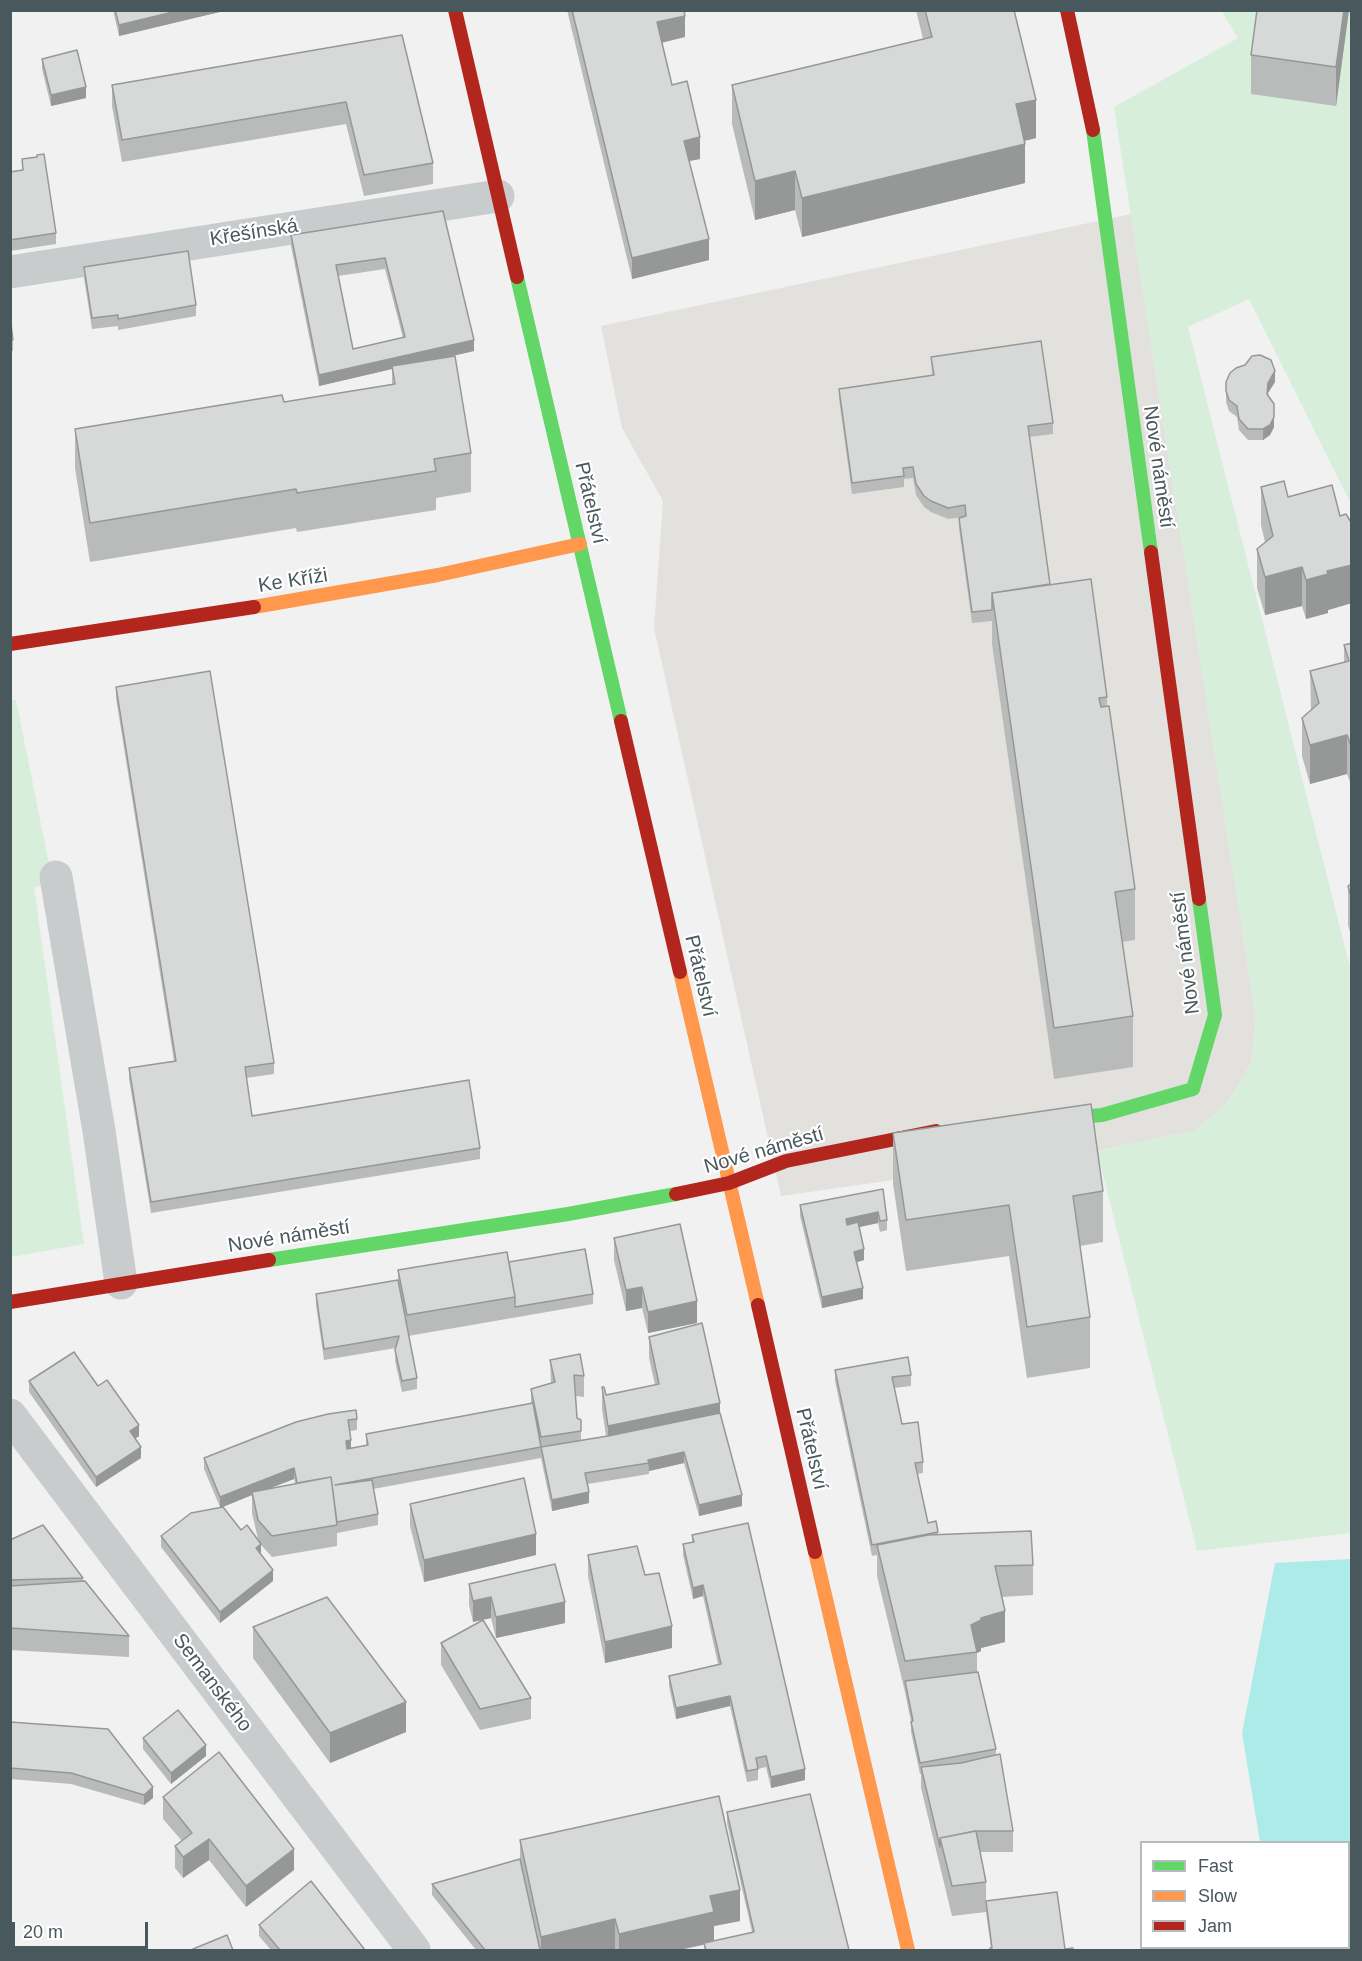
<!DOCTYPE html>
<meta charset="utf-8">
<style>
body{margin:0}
#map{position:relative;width:1362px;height:1961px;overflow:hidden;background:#f1f1f1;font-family:Arial,sans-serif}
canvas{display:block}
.frame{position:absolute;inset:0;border:12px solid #49585d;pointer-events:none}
.legend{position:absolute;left:1140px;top:1841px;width:210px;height:108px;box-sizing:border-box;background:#fff;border:2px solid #b6bcbe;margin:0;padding:8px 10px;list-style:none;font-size:18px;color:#49585d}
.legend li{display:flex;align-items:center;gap:12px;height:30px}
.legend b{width:30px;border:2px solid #b6bcbe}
.scale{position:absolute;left:12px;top:1922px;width:136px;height:27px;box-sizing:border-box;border:3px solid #49585d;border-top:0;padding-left:8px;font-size:18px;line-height:21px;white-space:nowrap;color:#49585d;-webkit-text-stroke:4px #fff;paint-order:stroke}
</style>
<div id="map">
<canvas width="1362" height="1961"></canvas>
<div class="frame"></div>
<ul class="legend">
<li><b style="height:8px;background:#63d668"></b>Fast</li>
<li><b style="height:8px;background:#ff974d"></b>Slow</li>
<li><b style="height:8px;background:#b3261e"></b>Jam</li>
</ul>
<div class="scale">20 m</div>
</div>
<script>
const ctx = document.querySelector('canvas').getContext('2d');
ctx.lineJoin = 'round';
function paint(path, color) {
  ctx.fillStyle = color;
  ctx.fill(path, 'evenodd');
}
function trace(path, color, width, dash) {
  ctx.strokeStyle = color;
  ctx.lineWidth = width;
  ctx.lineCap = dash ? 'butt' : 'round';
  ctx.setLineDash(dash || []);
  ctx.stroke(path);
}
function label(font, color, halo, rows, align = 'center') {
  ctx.font = font + ' Arial,sans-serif';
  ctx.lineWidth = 4.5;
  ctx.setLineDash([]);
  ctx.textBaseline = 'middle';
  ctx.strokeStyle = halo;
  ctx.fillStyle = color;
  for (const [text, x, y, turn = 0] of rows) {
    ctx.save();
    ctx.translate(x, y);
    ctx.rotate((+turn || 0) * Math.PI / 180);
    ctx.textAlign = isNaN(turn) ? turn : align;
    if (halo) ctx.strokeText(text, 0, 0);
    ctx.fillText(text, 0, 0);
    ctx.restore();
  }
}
const commercial = new Path2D(`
 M1131,214l125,804 -4,44 -25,42 -33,27 -97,20 -316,45 -127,-568 9,-127 -41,-73 -21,-102z`);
const green = new Path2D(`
 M1221,10l130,1v493l-102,-205 -61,28 163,644v562l-154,18 -100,-400 97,-20 33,-27 25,-42 4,-44 -142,-911 124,-69z
 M10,700h6l37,184 -19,3 50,357 -73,13z`);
const water = new Path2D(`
 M1351,1559v391h-73v-2h70v-106h-88l-18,-109 33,-170z`);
const street = new Path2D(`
 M10,272l488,-76
 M56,877l43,254 22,152
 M10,1415l404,535`);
const fast = new Path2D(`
 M1093,130l58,422
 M517,277l104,444
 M1047,1120l55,-5 91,-26 22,-74 -16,-116
 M269,1260l299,-46 108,-20`);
const slow = new Path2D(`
 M254,607l184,-32 142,-31
 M680,972l78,333
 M815,1552l93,398`);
const jam = new Path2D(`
 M455,10l62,267
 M1067,10l26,120
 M1151,552l48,347
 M10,644l244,-37
 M621,721l59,251
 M676,1194l53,-11 57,-22 150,-30
 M10,1302l259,-42
 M758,1305l57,247`);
const wall = new Path2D(`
 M113,10h115l-109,26z
 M567,10h117l1,27 -23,5 10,43 28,74 -11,2 20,99 -77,19z
 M916,10h98l22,128 -12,3 1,42 -223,54 -7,-27 -40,10 -23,-96v-39l191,-46z
 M1257,10h92l-13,96 -85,-12v-39z
 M402,35l31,128v21l-69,12 -18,-72 -224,38 -10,-56v-21z
 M42,59l44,39 -35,8 -9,-37z
 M22,159l34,74v11l-46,7v-79l12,-2z
 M443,211l31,140 -34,8 31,94v39l-35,6v12l-139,22 -1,-4 -206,34 -15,-94v-39l209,-27 108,-17v-16l-73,17 -28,-140v-11zM385,269l18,69 -50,11 -15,-73z
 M84,267l112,38v11l-78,14v-4l-26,3 -8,-51z
 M10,315l3,25v11h-3z
 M931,357l122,66v11l-24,3 21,147 57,113v9l28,183v51l-13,2 11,74v51l-79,12 -62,-435v-23l-20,2 -13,-94v-11l4,-1 -15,2 -17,-7 -7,-5 -8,-12 -3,-17 -9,1v8l-52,7 -13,-95v-10l93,-14z
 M1226,382h49l-7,11 6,34 -4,8 -7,5h-15l-9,-10 -2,-13 -8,-6 -3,-9z
 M1261,487l79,29 12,8v79l-24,7v3l-22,6 -4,-13 -37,9 -8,-27v-39l8,-7 -4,-17z
 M1352,643v144l-5,-13 -37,10 -8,-28v-38l9,-8 -1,-39 34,-9v-17z
 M116,687l158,376v11l-28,4 6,38 228,32v11l-329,54 -22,-134v-11l45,-7 -58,-363z
 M1352,883v56l-4,-14v-39z
 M893,1133l210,58v51l-23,4 10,71v51l-63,10 -18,-122 -103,15 -13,-87z
 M883,1189l4,31v10l-7,2 -2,-9 -19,4 5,33 -7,2 6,37 -41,9 -22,-92v-11z
 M614,1238l83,85 -49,10 -6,-25 -16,3 -12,-51z
 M509,1262l84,32v10l-185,32 9,42v11l-15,3 -7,-31 1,-13 -72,12 -8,-55v-11l82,-14v-10z
 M649,1337l71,76 22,93 -43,10 -15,-53 -35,8v3l-61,10 1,19 -37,8 -11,-53 -168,31 5,25v11l-41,8v13l-65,11 -11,-12v10l12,26 -53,42 -59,-76v-11l59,-29 -16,-38v-11l92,-36 61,-3v11l-7,1 1,18 15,-3v-12l165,-31v-14l20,-6 -1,-23 34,16v21l-8,-1 1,22 4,2v20l25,-4 -4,-27v-22l4,8 49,-10 -6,-27zM294,1479l1,5 -25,4zM252,1495v18l6,26 -17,-9 -18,-23z
 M835,1370l76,5v11l-17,2 8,36 21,38v11l-6,1 11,49 10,9v3l95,30v30l-31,2 3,45 -24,6v3l-4,2v19l19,77v6l17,76v21h-33l6,30v19l79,48 8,1 -82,-2 -5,-36 -34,4 -31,-128v-14h-1l-9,-42v-10l-6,-30 -28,-116v-21l-5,1 -37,-175z
 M29,1381l69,5 41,50 -4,3 6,19 -45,29 -67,-95z
 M410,1504l126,51 -112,27 -14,-56z
 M692,1535l113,245 -34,8 -5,-21 -8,2v11l-11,2 -17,-76 -54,13 -7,-33v-10l49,-12 -15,-68 -10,3 -10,-44v-11l9,-2z
 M10,1540l73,38v3l46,55v21l-119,-7z
 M588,1555l57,20 27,73 -67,15 -17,-87z
 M469,1584l96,39 -69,15 -5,-20 -18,4 -4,-17z
 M253,1627l153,105 -76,31 -77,-105z
 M441,1643l90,55v21l-51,11 -39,-65z
 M10,1722l143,76 -9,7 -73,-21 -61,-5z
 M143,1738l63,18 -35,28 -28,-35z
 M163,1797l131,73 -48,37 -37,-47 -26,18 -8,-10v-22l7,-5 -19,-22z
 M727,1812l122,138h-145v-5l-25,5h-203l-44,-55v-11l88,-24v-20l220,81 -26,5v15l38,-9 -25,-109z
 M259,1925l106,25h-94l-12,-14z`);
const shadedWall = new Path2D(`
 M181,10h47l-109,26v-11z
 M1344,10h5l-13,96v-39z
 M685,16v21l-28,7v-22z
 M86,87v11l-35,8v-11z
 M1036,100v38l-20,5v-39z
 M700,137v22l-16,3v-21z
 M1025,144v39l-223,54v-39z
 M795,171v39l-40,10v-39z
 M709,239v21l-77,19v-21z
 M474,340v11l-81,18 -1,-3v3l-73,17v-11z
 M1275,371v11l-7,11 -1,12 1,-22z
 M1274,417v10l-4,8 -7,5v-11z
 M1352,565v38l-24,7v3l-22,6v-39l21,-9z
 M1302,567v39l-37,9v-38z
 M1347,735v39l-37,10v-39z
 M1351,748h1l-1,39z
 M878,1212v11l-32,7v-11z
 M864,1249v11l-10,3v-11z
 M642,1287v21l-16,3v-21z
 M863,1288v11l-41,9v-11z
 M697,1301v22l-49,10v-21z
 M720,1403v21l-112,23v-21z
 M139,1425v11l-9,6v-11z
 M351,1440v11l-5,1v-11z
 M141,1447v11l-45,29v-10z
 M684,1452v11l-35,8 -1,-11z
 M294,1468v11l-41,16 -1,-3v3l-32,13v-11z
 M589,1492v11l-37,8v-11z
 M742,1495v11l-43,10v-11z
 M536,1534v21l-112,27v-22z
 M261,1544v11l-5,-7z
 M273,1570v11l-53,42v-11z
 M703,1585v11l-10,3v-11z
 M491,1597v21l-18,4v-21z
 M565,1602v21l-69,15v-21z
 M1005,1611v31l-24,6v3l-4,2 -6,-28 10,-7z
 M672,1626v22l-67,15v-21z
 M730,1696v10l-54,13v-11z
 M406,1702v30l-76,31v-30z
 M206,1745v11l-35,28v-11z
 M805,1769v11l-34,8v-11z
 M153,1787v11l-9,7v-10z
 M209,1839v21l-26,18v-21z
 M294,1849v21l-48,37v-21z
 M740,1890v31l-26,5v16l-35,8h-60v-16l91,-38z
 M615,1919v31h-74v-13z`);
const building = new Path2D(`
 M115,10h66l-62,15z
 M572,10h112l1,6 -28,6 15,63 15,-4 13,56 -16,4 25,98 -77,19z
 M925,10h89l22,90 -20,4 9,40 -223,54 -7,-27 -40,10 -23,-96 200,-48z
 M1257,10h87l-8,57 -85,-12z
 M402,35l31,128 -69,12 -18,-73 -224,38 -10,-55z
 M77,50l9,37 -35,8 -9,-36z
 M44,154l12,79 -46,7v-68l13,-2 -1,-11 15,-2v-2z
 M443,211l31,129 -155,35 -28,-140zM385,258l20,79 -52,12 -17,-84z
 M188,251l8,54 -78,14v-4l-26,3 -8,-51z
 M10,315l3,25h-3z
 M1041,341l12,82 -25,3 22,158 -58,9v17l-20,2 -13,-94 7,-2 -1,-11 -17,3 -17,-7 -7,-5 -8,-12 -3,-17 -10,1 1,8 -52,7 -13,-94 95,-14 -3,-18z
 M1260,355l11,5 4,11 -7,12 -1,11 7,10v13l-4,8 -7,4h-15l-9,-10 -2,-13 -8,-6 -3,-9v-9l4,-9 6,-5 9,-3 7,-9z
 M455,356l16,97 -37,6 2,12 -139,22 -1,-4 -206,34 -15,-94 207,-34 2,7 111,-18 -3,-18z
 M1284,481l4,16 44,-12 8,31 6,-2 6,10v41l-25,6 1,3 -22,6 -4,-13 -37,10 -8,-28 16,-13 -12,-49z
 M1091,579l16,118 -8,1 2,9 8,-1 26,183 -20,3 18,124 -79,12 -62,-435z
 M1352,643v105l-5,-13 -37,10 -8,-27 17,-15 -9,-32 39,-10 -5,-16z
 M210,671l64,392 -29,4 7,49 217,-36 11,68 -329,54 -22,-134 47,-7 -60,-374z
 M1352,883v17l-4,-14z
 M1091,1104l12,87 -30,5 17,121 -63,10 -18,-122 -103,15 -13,-87z
 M883,1189l4,31 -7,1 -2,-9 -32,7 1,6 11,-3 6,27 -10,3 9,36 -41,9 -22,-92z
 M680,1224l17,77 -49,11 -6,-25 -16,3 -12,-52z
 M585,1249l8,45 -78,13v-10l-6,-35z
 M507,1252l8,45 -108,18 -9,-45z
 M398,1280l19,98 -15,3 -7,-31 4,-14 -75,13 -8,-55z
 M702,1323l18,80 -112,23 -6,-39h2l2,8 53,-11 -10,-47z
 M74,1352l24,34 9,-6 32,45 -9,6 11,16 -45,30 -67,-96z
 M580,1354l4,22 -10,-1 3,43 4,2v11l-40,6 -10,-48 24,-7 -5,-22z
 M908,1357l3,18 -19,2 10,47 16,-2 5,40 -8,1 13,60 8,-2 2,11 -66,13 -37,-175z
 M533,1403l8,44 -206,38 37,-5 6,34 -41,8 -6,-45 -34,6 -3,-15 -74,29 -16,-39 92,-36 32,-8 28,-4 1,9 -9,1 3,20 -5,1 1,8 21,-4 -2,-11z
 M720,1413l22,82 -43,10 -15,-53 -36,8 1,3 -64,10 4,19 -37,8 -11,-53 67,-11z
 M331,1477l6,48 -65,11 -14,-16 -6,-28z
 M524,1478l12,56 -112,26 -14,-56z
 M223,1507l18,23 6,-5 14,19 -5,4 17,22 -53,42 -59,-76 30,-23z
 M748,1523l57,246 -34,8 -5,-21 -10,2 2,11 -11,2 -17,-75 -54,12 -7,-32 52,-12 -18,-79 -10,3 -10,-44 11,-2 -2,-7z
 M43,1525l40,53 -73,2v-40z
 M1031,1531l2,34 -38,1 10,45 -24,7v2l-10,5 6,27 -72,9 -28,-116 51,-10z
 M637,1546l8,29 14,-2 13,53 -67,16 -17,-87z
 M555,1564l10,38 -69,15 -5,-20 -18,4 -4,-17z
 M85,1581l44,55 -119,-8v-42z
 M327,1597l79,105 -76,31 -77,-106z
 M483,1620l48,78 -51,11 -39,-66z
 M978,1672l18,77 -76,14 -9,-41 2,-1 -8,-40z
 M178,1710l28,35 -35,28 -28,-35z
 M10,1722l98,7 45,58 -9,8 -73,-22 -61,-5z
 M219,1752l75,97 -48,37 -37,-47 -26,18 -8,-11 17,-13 -29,-36z
 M1000,1754l13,77h-38l-35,7v9l-19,-80 40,-4z
 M810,1794l39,156h-143l-2,-7 50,-11 -27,-120z
 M719,1796l21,94 -30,6 4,16 -95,22 -4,-15 -74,18 -21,-97z
 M976,1831l10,51 -34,4 -12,-48z
 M520,1859l20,91h-55l-53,-66z
 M311,1881l54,69h-85l-21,-25z
 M1057,1892l8,57 8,-1v2h-83v-2h2l-6,-47z
 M227,1935l6,15h-39l-1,-1z`);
const streetNames = [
 ["Křešínská",254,233,-9],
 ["Nové náměstí",1158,467,82],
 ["Přátelství",590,503,77],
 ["Ke Kříži",293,581,-9],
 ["Nové náměstí",1186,953,-97],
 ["Přátelství",700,976,77],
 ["Nové náměstí",764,1151,-16],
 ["Nové náměstí",289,1237,-9],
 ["Přátelství",811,1449,77],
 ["Semanského",212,1683,53]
];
paint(commercial, '#e3e1de');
paint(green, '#d7efda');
paint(water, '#adebe8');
trace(street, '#c8cccd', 33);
trace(fast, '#63d668', 14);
trace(slow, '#ff974d', 14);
trace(jam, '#b3261e', 14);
paint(wall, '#b9bbbb');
paint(shadedWall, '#969898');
paint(building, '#d7d9d9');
trace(building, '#969898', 1.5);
label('20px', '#49585d', '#fff', streetNames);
</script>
